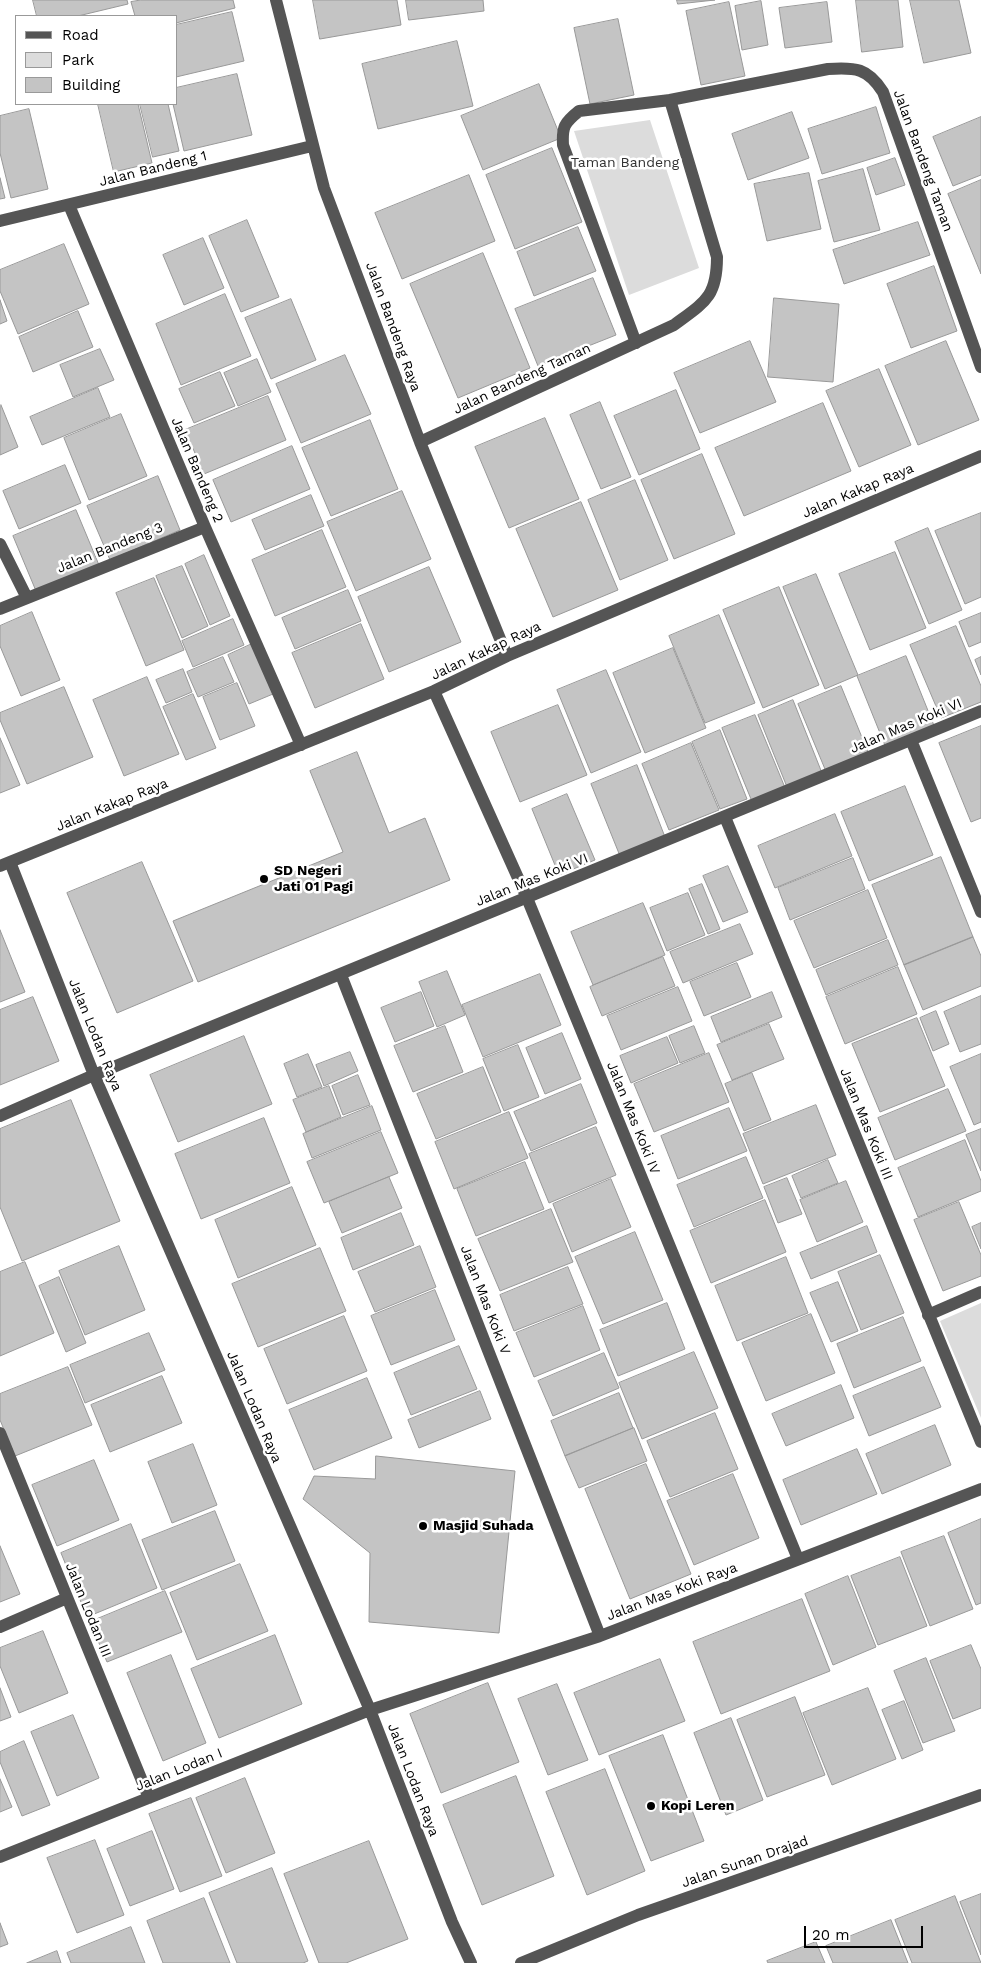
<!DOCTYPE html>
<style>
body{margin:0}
#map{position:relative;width:981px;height:1963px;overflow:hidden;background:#fff;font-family:"Work Sans",sans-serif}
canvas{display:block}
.legend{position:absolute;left:15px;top:15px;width:162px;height:90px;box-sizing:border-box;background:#fff;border:1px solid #999;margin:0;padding:6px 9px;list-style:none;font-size:15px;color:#000}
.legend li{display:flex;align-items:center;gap:10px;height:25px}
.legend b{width:25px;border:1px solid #999}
.scale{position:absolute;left:804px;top:1926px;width:119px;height:22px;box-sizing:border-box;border:2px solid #000;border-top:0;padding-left:6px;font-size:15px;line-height:18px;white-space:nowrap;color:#000;-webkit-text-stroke:4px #fff;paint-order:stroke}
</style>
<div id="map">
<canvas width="981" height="1963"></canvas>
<ul class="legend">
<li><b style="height:6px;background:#555"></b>Road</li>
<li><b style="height:14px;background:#dcdcdc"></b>Park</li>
<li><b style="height:14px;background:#c4c4c4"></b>Building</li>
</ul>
<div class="scale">20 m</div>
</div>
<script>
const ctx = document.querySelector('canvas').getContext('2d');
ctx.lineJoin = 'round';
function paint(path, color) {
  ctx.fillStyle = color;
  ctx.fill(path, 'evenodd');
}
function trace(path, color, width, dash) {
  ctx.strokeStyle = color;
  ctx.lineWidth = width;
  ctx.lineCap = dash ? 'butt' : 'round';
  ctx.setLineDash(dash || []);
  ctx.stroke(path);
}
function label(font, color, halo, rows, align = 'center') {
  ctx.font = font + ' "Work Sans",sans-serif';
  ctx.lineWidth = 5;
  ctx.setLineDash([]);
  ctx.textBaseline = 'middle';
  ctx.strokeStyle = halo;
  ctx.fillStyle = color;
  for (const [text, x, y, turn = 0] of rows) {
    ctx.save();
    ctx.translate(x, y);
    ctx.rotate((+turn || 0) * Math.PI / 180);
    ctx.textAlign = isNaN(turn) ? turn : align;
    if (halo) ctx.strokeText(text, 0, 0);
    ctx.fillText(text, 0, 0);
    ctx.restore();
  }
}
const green = new Path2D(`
 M650,120l49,148 -70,27 -55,-164z
 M981,1303v115l-41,-97z`);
const building = new Path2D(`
 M33,0h94l1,4 -50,12h-41z
 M141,0h92l2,8 -59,15v-7h-41l-4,-14z
 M313,0h84l4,25 -81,14z
 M406,0h77l1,11 -75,9z
 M677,0h38l-37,4z
 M856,0h42l5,47 -41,5z
 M910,0h49l12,53 -47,10z
 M761,1l7,44 -26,5 -7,-44z
 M729,2l16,74 -44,9 -15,-74z
 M827,2l5,40 -47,6 -6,-40z
 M232,12l12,49 -68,16v-52z
 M618,19l16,76 -44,9 -16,-76z
 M457,41l16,65 -95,23 -16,-65z
 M237,74l15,61 -68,16 -11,-47h3v-16z
 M539,84l22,54 -78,32 -22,-54z
 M98,104h40l14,59 -38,9z
 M140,104h28l11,47 -26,6z
 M876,107l14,46 -68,21 -14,-45z
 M29,109l19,80 -37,9 -11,-45v-37z
 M792,112l17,46 -61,22 -16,-46z
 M981,117v58l-28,11 -20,-49z
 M552,148l30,74 -67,27 -29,-74z
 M895,158l10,27 -29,10 -9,-27z
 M863,169l17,61 -46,12 -16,-61z
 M809,173l12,56 -54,12 -13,-57z
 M469,175l26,66 -93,38 -27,-66z
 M0,178l5,20 -5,1z
 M981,180v94l-33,-80z
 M247,220l32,77 -38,15 -32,-76z
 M918,222l12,33 -86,29 -11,-34z
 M578,227l18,44 -62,25 -17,-44z
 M203,238l21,50 -40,17 -21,-50z
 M64,244l25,60 -71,30 -18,-43v-21z
 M483,253l47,115 -72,30 -48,-114z
 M934,266l23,65 -46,17 -24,-64z
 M593,278l23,57 -78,31 -23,-57z
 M225,294l26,62 -70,29 -25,-61z
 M774,298l65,6 -6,78 -65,-5z
 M291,299l25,61 -45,19 -26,-61z
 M0,300l7,21 -7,3z
 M78,311l15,36 -60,25 -14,-35z
 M750,341l26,61 -76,31 -26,-60z
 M946,341l33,79 -61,25 -33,-79z
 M100,349l14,31 -41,17 -13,-32z
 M345,355l26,59 -70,29 -25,-59z
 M257,359l14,33 -33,14 -14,-33z
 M879,369l32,76 -52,22 -33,-76z
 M220,372l15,34 -41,17 -15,-34z
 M98,388l12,29 -68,28 -12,-28z
 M676,390l24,59 -61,26 -25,-59z
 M268,396l18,44 -82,34 -19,-44z
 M600,402l31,75 -30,12 -31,-74z
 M823,403l28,68 -107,45 -29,-68z
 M1,405l17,42 -18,8v-49z
 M121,414l26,62 -58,24 -25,-62z
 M545,418l34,81 -70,29 -34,-81z
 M370,420l28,69 -67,27 -29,-68z
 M292,446l18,43 -79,33 -18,-42z
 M702,454l33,80 -61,25 -33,-79z
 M65,465l16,38 -62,26 -16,-38z
 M158,476l22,54 -70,30 -23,-54z
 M635,480l33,80 -48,20 -32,-80z
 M402,491l29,68 -75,32 -29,-69z
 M311,495l13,31 -59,24 -13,-30z
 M581,502l37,88 -65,27 -37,-88z
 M76,510l23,55 -63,26 -23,-55z
 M981,513v84l-16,7 -30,-73z
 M928,528l34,82 -33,14 -34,-82z
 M322,530l24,57 -71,29 -23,-56z
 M895,552l31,76 -56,22 -31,-76z
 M204,555l26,61 -20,9 -25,-61z
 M182,566l26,60 -26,12 -26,-62z
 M429,567l32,75 -72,30 -31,-75z
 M816,574l42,101 -33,14 -42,-102z
 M154,578l30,72 -38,16 -30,-73z
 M779,587l40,98 -56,23 -40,-98z
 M348,590l13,31 -66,28 -13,-31z
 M32,612l28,68 -39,16 -21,-50v-20z
 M981,613v29l-12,5 -10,-25z
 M719,615l36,88 -50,20 -36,-87z
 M233,619l11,26 -51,22 -11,-26z
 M361,624l23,55 -69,29 -23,-55z
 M956,626l25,60v16l-40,16 -31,-73z
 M252,644l21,50 -24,10 -21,-49z
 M673,648l33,80 -61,25 -32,-80z
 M906,656l29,72 -49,20 -29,-72z
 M223,657l11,25 -36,15 -11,-25z
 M981,657v18l-6,-15z
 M183,669l9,23 -26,11 -10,-23z
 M606,670l35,82 -50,21 -34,-83z
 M147,677l32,77 -55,22 -31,-76z
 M237,683l18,43 -35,14 -17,-43z
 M841,686l29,71 -43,17 -29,-70z
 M64,687l29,70 -66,27 -27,-64v-7z
 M193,694l23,54 -30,12 -23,-53z
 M793,700l29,73 -35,14 -29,-72z
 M558,705l29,70 -67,27 -29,-70z
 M755,715l31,75 -33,14 -31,-76z
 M981,726v92l-10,4 -32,-79z
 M720,730l27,69 -27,10 -28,-67z
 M0,738l20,47 -20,8z
 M691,743l28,67 -50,20 -27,-66z
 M357,752l32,81 36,-15 25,62 -252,102 -25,-61 170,-69 -33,-81z
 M637,765l28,72 -45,19 -29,-72z
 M905,786l28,69 -64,26 -28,-69z
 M567,794l28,66 -36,15 -27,-66z
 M835,814l17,42 -77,32 -17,-42z
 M941,857l32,80 -69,28 -32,-80z
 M853,858l12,31 -75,31 -12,-32z
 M142,862l51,119 -76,32 -50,-120z
 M728,866l20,46 -25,10 -20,-46z
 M702,884l18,45 -12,5 -19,-45z
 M868,890l19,48 -73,30 -20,-47z
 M688,893l17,42 -38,16 -17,-43z
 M643,903l22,52 -72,30 -22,-53z
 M740,924l13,30 -70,29 -13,-31z
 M0,930l25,62 -25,10z
 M973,937l8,19v30l-58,24 -19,-45z
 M888,940l10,25 -72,30 -10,-25z
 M663,957l12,29 -73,30 -12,-29z
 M737,963l14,34 -47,19 -14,-34z
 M898,967l19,47 -72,30 -19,-47z
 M447,971l18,44 -28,12 -18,-45z
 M540,974l21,51 -78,32 -21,-52z
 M678,987l14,34 -71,29 -14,-34z
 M421,992l13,34 -39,16 -14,-34z
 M772,992l10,25 -61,25 -10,-25z
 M981,996v48l-21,8 -16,-40z
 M33,997l26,64 -59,24v-75z
 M936,1011l13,33 -16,7 -13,-33z
 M917,1018l28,68 -65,26 -28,-68z
 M769,1024l15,35 -52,21 -15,-35z
 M445,1026l18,46 -50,20 -19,-46z
 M694,1026l11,27 -25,10 -11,-27z
 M562,1033l19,46 -36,15 -19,-46z
 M244,1036l28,68 -94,38 -28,-67z
 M667,1037l11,26 -47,20 -11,-27z
 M518,1045l21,52 -35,14 -21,-52z
 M350,1052l8,19 -34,15 -8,-21z
 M709,1053l20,49 -75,30 -20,-48z
 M308,1054l14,33 -25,10 -13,-33z
 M981,1054v68l-7,3 -24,-58z
 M483,1067l18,45 -65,27 -19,-45z
 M752,1073l19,47 -27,11 -19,-47z
 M358,1075l12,30 -27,10 -11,-29z
 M581,1084l16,39 -66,28 -17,-39z
 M329,1086l12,31 -35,15 -13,-32z
 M948,1089l18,42 -71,29 -17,-42z
 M71,1100l49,121 -98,40 -22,-54v-78z
 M816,1105l20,50 -73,29 -20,-50z
 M372,1106l9,24 -69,28 -9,-24z
 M729,1108l18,43 -69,28 -17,-43z
 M509,1112l19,46 -74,31 -19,-47z
 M264,1118l26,65 -89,36 -26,-65z
 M596,1127l20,48 -67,28 -20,-49z
 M981,1129v42l-15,-36z
 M381,1132l17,41 -74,30 -17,-41z
 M965,1140l16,41v10l-63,26 -20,-49z
 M746,1157l17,41 -69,29 -17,-42z
 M828,1160l10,23 -37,15 -9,-22z
 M525,1162l19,47 -68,27 -19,-47z
 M389,1177l13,31 -60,25 -13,-31z
 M787,1178l15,36 -24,9 -14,-36z
 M611,1179l20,48 -59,25 -19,-48z
 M846,1181l17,41 -46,20 -17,-42z
 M292,1187l24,58 -78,33 -23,-58z
 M765,1200l21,52 -75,31 -21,-52z
 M959,1202l22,53v21l-38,15 -29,-71z
 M551,1209l22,53 -73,29 -22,-52z
 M401,1213l13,32 -61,25 -12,-32z
 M981,1223v26l-9,-22z
 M867,1226l10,26 -66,27 -11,-26z
 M635,1232l28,68 -60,24 -28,-67z
 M119,1246l26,64 -60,25 -26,-64z
 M420,1246l16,41 -61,25 -17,-40z
 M320,1248l26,63 -88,36 -26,-63z
 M880,1255l24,58 -43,17 -23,-58z
 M786,1257l22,56 -71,28 -22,-55z
 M25,1262l29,71 -54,23v-84z
 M568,1267l15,37 -69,27 -14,-36z
 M59,1277l27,66 -20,9 -27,-66z
 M838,1282l20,49 -27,11 -21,-49z
 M435,1290l20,50 -64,25 -20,-49z
 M667,1303l18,46 -67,27 -18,-46z
 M583,1306l17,44 -66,27 -18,-44z
 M811,1314l24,59 -69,28 -24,-58z
 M344,1316l23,55 -80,33 -23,-55z
 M903,1317l18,44 -67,27 -17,-44z
 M149,1333l16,37 -80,33 -15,-38z
 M459,1346l18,43 -66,26 -17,-42z
 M694,1352l24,56 -76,31 -23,-56z
 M604,1353l15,35 -66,28 -15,-35z
 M68,1367l24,58 -77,31 -15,-36v-26z
 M924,1367l17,40 -72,29 -16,-40z
 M162,1376l20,47 -72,29 -19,-47z
 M367,1378l25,60 -78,32 -25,-60z
 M841,1385l13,33 -68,28 -14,-32z
 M480,1391l11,28 -72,29 -11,-28z
 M619,1393l14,35 -68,28 -14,-35z
 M715,1413l23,56 -68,28 -23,-56z
 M935,1425l16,40 -69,29 -16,-40z
 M634,1428l13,33 -68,27 -14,-32z
 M193,1444l24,61 -45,18 -24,-61z
 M857,1449l20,45 -76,31 -18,-45z
 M376,1456l139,15 -16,162 -130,-11 1,-69 -67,-54 11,-23 61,3z
 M94,1460l25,60 -62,26 -25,-61z
 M646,1464l45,110 -61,25 -45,-110z
 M733,1474l26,64 -65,27 -27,-64z
 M215,1511l20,50 -73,29 -20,-50z
 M981,1519v84l-5,2 -28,-72z
 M131,1524l26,64 -70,29 -26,-64z
 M944,1536l29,73 -43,17 -29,-74z
 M0,1546l20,48 -20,8z
 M900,1557l27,69 -49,19 -27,-69z
 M240,1564l28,67 -71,29 -27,-67z
 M848,1576l28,71 -43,18 -28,-71z
 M165,1591l17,41 -75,30 -17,-40z
 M802,1599l28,72 -109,43 -28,-72z
 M43,1631l25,62 -49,20 -19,-47v-18z
 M275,1635l27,69 -83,34 -28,-69z
 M971,1645l10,24v39l-28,11 -23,-58z
 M171,1655l35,88 -43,18 -36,-88z
 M926,1658l29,73 -32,12 -29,-72z
 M660,1659l25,62 -86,34 -25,-62z
 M488,1683l31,79 -78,31 -31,-79z
 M557,1684l31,76 -40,15 -30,-76z
 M0,1688l11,29 -11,4z
 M868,1688l28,71 -64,26 -29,-72z
 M795,1697l30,78 -58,22 -30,-77z
 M904,1701l19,49 -21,9 -20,-49z
 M73,1715l26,63 -42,18 -26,-64z
 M731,1718l32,82 -37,15 -32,-82z
 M663,1735l41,106 -53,20 -42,-105z
 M24,1741l26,64 -28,11 -22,-54v-10z
 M605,1769l40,102 -58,24 -41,-103z
 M516,1776l38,100 -72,29 -39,-100z
 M245,1778l30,75 -49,20 -30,-75z
 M0,1779l12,28 -12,5z
 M191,1798l31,78 -42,16 -31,-78z
 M152,1831l22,58 -44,17 -23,-57z
 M95,1840l29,75 -47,18 -30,-75z
 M369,1841l39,98 -62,24h-27l-35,-89z
 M272,1868l36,93 -5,2h-66l-28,-70z
 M981,1894v61l-21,-53z
 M955,1896l26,67h-69l-17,-43z
 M204,1898l26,65h-67l-16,-42z
 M891,1920l17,43h-75l-7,-17z
 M0,1923l8,21 -8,3z
 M131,1927l14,36h-74l-4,-10z
 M816,1942l9,21h-57l-1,-2z
 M57,1951l4,12h-34z`);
const minor = new Path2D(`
 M276,0l48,188 96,254 87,214
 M69,205l136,322 96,218
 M0,221l312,-75
 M636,343l-73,-198c-1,-18 1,-22 16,-34l91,-11
 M420,442l254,-117c31,-23 43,-28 43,-68l-47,-157 158,-31c27,-2 40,-1 55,23l98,275
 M0,544l27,54
 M0,609l205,-82
 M434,691l93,207 271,661
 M911,740l70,172
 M725,817l256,625
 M10,862l84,213 276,635 82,212 19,41
 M0,866l434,-175 73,-35 474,-200
 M341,975l259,661
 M0,1116l94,-41 887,-364
 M928,1315l53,-23
 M0,1433l149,365
 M0,1627l67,-29
 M0,1857l370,-147 230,-74 381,-147
 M521,1963l117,-48 343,-120`);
const markers = [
 [264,879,5,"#000"],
 [423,1526,5,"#000"],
 [651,1806,5,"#000"]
];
const streetNames = [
 ["Jalan Bandeng Taman",923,161,70],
 ["Jalan Bandeng 1",153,169,-14],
 ["Jalan Bandeng Raya",393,327,70],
 ["Jalan Bandeng Taman",522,379,-25],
 ["Jalan Bandeng 2",197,470,67],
 ["Jalan Kakap Raya",858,491,-23],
 ["Jalan Bandeng 3",110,548,-22],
 ["Jalan Kakap Raya",486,651,-25],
 ["Jalan Mas Koki VI",906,726,-23],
 ["Jalan Kakap Raya",112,805,-22],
 ["Jalan Mas Koki VI",532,880,-22],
 ["Jalan Lodan Raya",95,1035,68],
 ["Jalan Mas Koki IV",633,1118,68],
 ["Jalan Mas Koki III",866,1124,68],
 ["Jalan Mas Koki V",485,1300,69],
 ["Jalan Lodan Raya",254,1407,67],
 ["Jalan Mas Koki Raya",672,1592,-21],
 ["Jalan Lodan III",88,1610,68],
 ["Jalan Lodan I",179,1770,-22],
 ["Jalan Lodan Raya",413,1780,69],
 ["Jalan Sunan Drajad",745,1862,-19]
];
const parkNames = [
 ["Taman Bandeng",625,163]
];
const poiNames = [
 ["SD Negeri",274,871],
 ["Jati 01 Pagi",274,887],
 ["Masjid Suhada",433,1526],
 ["Kopi Leren",661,1806]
];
paint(green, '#dcdcdc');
paint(building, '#c4c4c4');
trace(building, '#999', 1);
trace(minor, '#555', 12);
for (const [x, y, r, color] of markers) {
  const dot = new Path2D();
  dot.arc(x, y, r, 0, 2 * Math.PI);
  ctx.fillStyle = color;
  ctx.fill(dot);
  trace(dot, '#fff', 2);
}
label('14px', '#000', '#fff', streetNames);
label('14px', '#333', '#fff', parkNames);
label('bold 14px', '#000', '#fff', poiNames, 'left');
</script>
